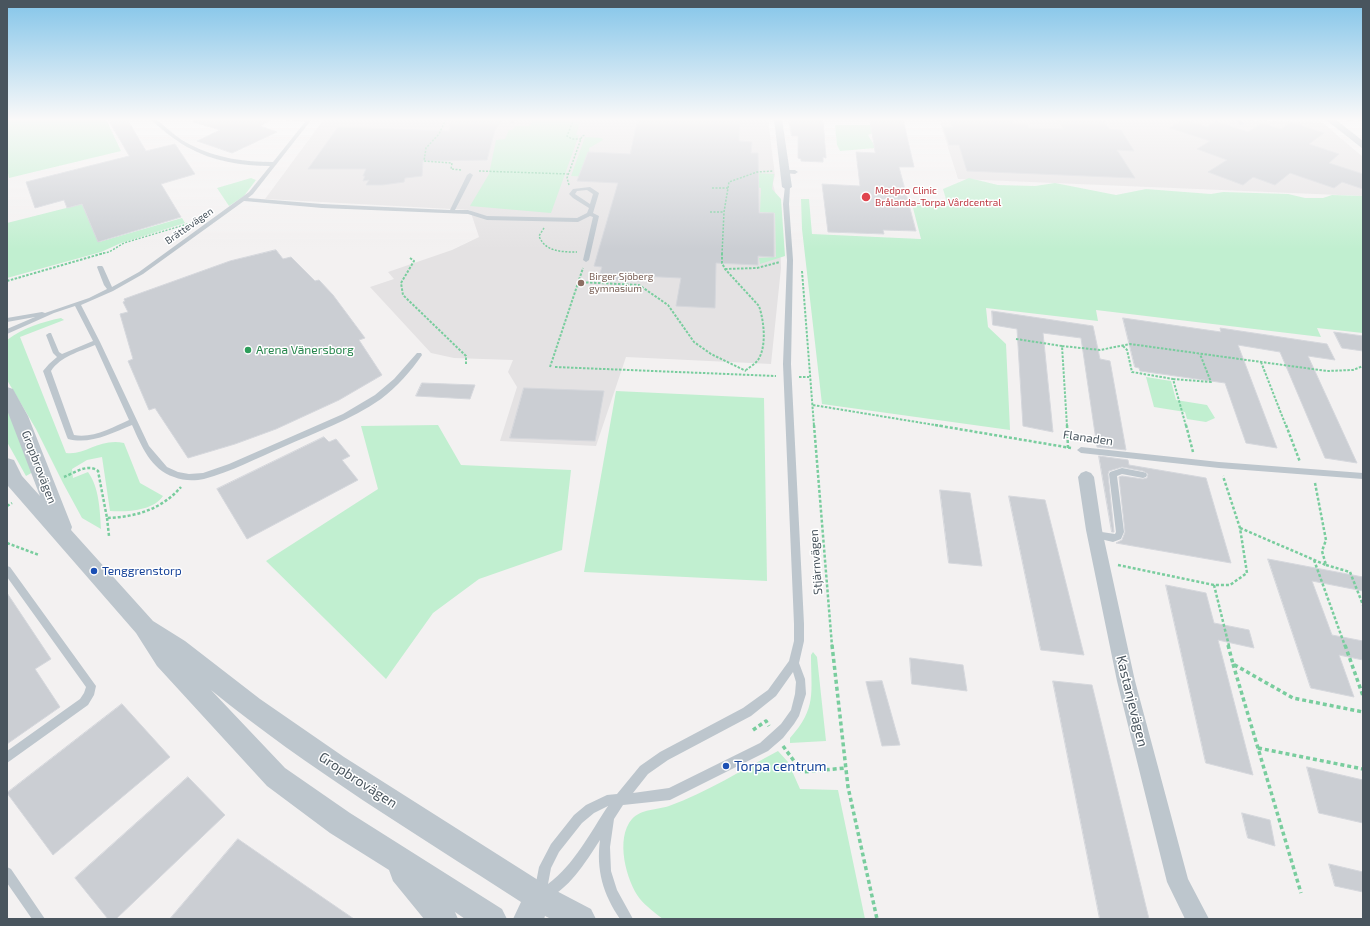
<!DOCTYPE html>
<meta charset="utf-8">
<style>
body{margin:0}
#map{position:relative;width:1370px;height:926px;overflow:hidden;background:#f3f1f1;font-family:"Exo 2",sans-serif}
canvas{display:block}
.frame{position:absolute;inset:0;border:8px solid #49555e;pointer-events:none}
</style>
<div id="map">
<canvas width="1370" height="926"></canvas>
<div class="frame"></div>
</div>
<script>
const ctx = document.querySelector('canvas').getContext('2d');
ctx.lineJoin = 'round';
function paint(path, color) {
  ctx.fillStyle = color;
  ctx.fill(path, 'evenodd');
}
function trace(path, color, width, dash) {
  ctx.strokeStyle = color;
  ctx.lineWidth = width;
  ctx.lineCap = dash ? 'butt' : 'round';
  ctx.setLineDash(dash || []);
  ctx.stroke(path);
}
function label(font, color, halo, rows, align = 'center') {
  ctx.font = font + ' "Exo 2",sans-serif';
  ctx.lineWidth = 3;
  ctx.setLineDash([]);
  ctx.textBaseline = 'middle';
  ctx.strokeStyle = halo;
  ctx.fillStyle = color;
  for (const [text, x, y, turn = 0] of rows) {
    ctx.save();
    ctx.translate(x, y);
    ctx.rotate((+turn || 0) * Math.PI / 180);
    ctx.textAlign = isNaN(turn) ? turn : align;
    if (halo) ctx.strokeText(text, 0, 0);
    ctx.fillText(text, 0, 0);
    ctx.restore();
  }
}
const education = new Path2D(`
 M324,119h444l7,56 -2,9 6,23 2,61 -10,96 -145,-7 -30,89 -96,-5 17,-54 -9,-15 5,-12 -59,-2 -23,-5 -61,-66 24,-8 -6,-7 64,-22 27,-13 -9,-27 -205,-11z
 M939,119h283l101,4 40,34v39l-405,-17z`);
const green = new Path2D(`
 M7,119h99l15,32 -112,27 -2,-10z
 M525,119h56l-5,16h3l-28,78 -81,-7 19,-32 7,-34 9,-1 4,-9h3l4,-4h13l3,-4z
 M835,125h41l-3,8 -5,2 8,13 -36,3 -3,-6z
 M585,137l17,1 1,2 -14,8 3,29 -21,-1z
 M754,173l20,1 -2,15 9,10 4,57 -25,8 -1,-6 17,-1 -1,-44 -15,-1 1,-24 -5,-1z
 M251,178l5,2 -12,16 -15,10 -12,-18z
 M969,178l29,7 37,1 20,-3 61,12 30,-6 65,5 12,-2 65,2 17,4h18l9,-3 31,1v137l-46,-5 4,9 -225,-27 2,11 -112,-13 2,19 18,17 4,86 -188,-26 -20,-175 -1,-30h8l3,35 109,5 -9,-35 36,2 -5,-17z
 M82,204l17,38 83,-24 3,5 -64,20 -20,9 -94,26v-55z
 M61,318l3,2 -44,17 46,116c19,3 33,-15 58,-10l16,40 23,13c-10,15 -36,16 -53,15l-8,-54 -15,3 -15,9 1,9 15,-6c11,15 12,38 13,57l-19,-11 -19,-35 -27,-54 -29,-49v-40c16,-12 35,-18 54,-22z
 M1146,377l25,4 5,19 31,5 8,13 -9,4 -19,-3 -2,-7 -31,-5z
 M616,391l148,7 3,183 -183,-9z
 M7,406l26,66 -7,4 -19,-34z
 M438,425l23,40 110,5 -9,80 -83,29 -46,34 -47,66 -120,-118 112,-72 -17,-63z
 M813,652l4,5 9,84 -36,2v-5c27,-30 21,-45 21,-83z
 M778,751l10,11 12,27 38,1 27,129h-202c-7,-5 -17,-13 -23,-20 -14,-18 -25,-61 -8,-80 9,-10 25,-9 37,-13 38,-14 73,-36 109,-55z`);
const building = new Path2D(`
 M108,119h19l19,32 29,-7 20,30 -34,10 20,33 -83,25 -16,-38 -15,4 -3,-8 -29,8 -9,-26 103,-26z
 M195,119h77l-12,7 17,6 -45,21 -35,-12 23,-11 -26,-8z
 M451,119h53l-9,11 -8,30 -64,1 -1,15 -17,2 -1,4 -22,3h-16l3,-5 -6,1 2,-5h-2l3,-7h-58l30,-42 111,4z
 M638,119h102l-1,22 13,1 -1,11h7l1,60h15v44l-16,-1v9l-42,-2 -1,45 -39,-2 5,-28 -41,-2 -1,5 -41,-2 4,-12 -8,-1 24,-83 -41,-2 11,-29 42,2z
 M789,119h34l3,39 -3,-1v5l-22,-1v-2l-3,-1v-22h-6z
 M870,119h33l11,48h-15l17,64 -33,-1 1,4 -56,-2 -6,-48 38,2 -4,-34 19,1z
 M949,119l63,1 2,4 14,1 1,3 34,1 -5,-10 46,2 5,8 12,1 13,21 -17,-1 18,28 -168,-7 -8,-26h-10l-6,-18h9z
 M1184,119l23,8 8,-6 33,11 14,-9 19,6 10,-7 33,11 -15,11 30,10 -10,9 34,11v15l-21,-7 -8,6 -44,-15 -15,12 -22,-8 -10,8 -35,-13 19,-12 -30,-11 13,-8 -40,-13z
 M276,250l7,9 8,-2 24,24 4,-1 14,15 32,43 -6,2 23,35 -43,25 -63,29 -41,15 -47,14 -33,-50 -6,2 -21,-49 5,-2 -13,-45 8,-2 -5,-10 2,-1 -1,-2 106,-38z
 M992,311l101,15 7,33 10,2 16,89 -29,-3 -16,-109 -38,-5 10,99 -30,-6 -6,-97 -24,-4z
 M1123,318l98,14 -1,-4 107,16 8,16 -27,-4 49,107 -32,-5 -45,-106 -42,-7 39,103 -31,-5 -21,-60 -85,-12 -1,-3 -4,-1z
 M1334,332l29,4v15l-21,-3z
 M422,383l53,2 -5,14 -54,-3z
 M524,388l80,3 -9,50 -85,-3z
 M324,437l5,5 7,-3 14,17 -8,4 16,20 -111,59 -30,-50z
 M1099,456l29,4 1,5 77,13 25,85 -115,-20 6,-3 3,-8 -6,-55 3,-1 21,3 4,-1 1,-4 -5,-3 -21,-4 -13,4 -1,3 6,58h-2z
 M940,490l30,3 12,73 -33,-3z
 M1009,496l36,4 39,155 -43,-5z
 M1268,559l95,18v14l-51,-10 20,54 31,6v19l-24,-5 15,42 -43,-9z
 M1166,585l40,8 8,30 35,7 5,18 -36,-8 35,135 -47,-12z
 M7,593l44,66 -16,10 25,38 -53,37z
 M910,658l53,7 4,26 -55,-7z
 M882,681l18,64 -18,1 -16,-64z
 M1053,681l39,4 57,234h-49z
 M122,704l48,53 -117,98 -46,-62z
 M1307,767l56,13v43l-44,-10z
 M188,777l37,38 -109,104h-8l-33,-41z
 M1242,813l28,7 5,26 -27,-8z
 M238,839l65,45 51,35h-184z
 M1329,864l34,8v20l-28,-6z`);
const pathFar3 = new Path2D(`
 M446,119l-7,15 -13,14 -2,13 28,2 -1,6 11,1
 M574,119l-7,17 5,3h9
 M479,171l90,3
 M569,185l-2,-7 15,-42 4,-1
 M712,188h17
 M710,212h14
 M544,228l-5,8c6,16 23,16 38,16
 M100,254l9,-2 15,-9 67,-20
 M722,254l2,-42 5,-30 28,-10 16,-1`);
const pathFar2 = new Path2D(`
 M722,253v10l3,6 34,37c5,15 8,40 -1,54 -3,4 -8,7 -12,10
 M410,258l4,3 -13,22 2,12 63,61v8
 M725,269l32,-1 23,-6
 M802,271l12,155
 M7,281l97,-28
 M578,282l61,3 29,20 26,37 17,12 35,17
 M1016,339l46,7 5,80
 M1062,346l38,4 30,-6 197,27 26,-1 10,-4
 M1123,346l4,4 5,22 41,7 13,47
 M1261,362l25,64
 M550,367l33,-99
 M555,367l221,9
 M799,377h10
 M1173,379l38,3 -11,-28
 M813,405l128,21`);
const pathFar1 = new Path2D(`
 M814,425l18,221
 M935,425l136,23
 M1067,425l1,23
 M1186,425l7,27
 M1286,425l14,37
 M64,477c10,-4 24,-14 34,-6l9,47c29,-1 55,-9 74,-31
 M7,506l5,-3
 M107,518l2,18
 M1240,528l86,37 -4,-14 4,-11 -11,-57
 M7,543l32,12
 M1314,560l31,86
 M1118,565l96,20h16l17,-12 -7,-45 -17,-52
 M1326,565l24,7 13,33
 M1214,585l15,61`);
const path = new Path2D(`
 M832,645l16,142 29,132
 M1228,645l5,19 60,34 70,14
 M1345,645l18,51
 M1233,664l68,229
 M753,730l13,-9 3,5
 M783,746l19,26 44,-4
 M1258,748l105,21`);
const service = new Path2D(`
 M150,119h6c11,9 22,20 35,26 25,13 53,17 82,17l32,-40 -32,-3h39l-59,75 -5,4 74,6 128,6 17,-35 3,-2 3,2 -18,35h13l19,6 90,2 10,-5 2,-5 -16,-10 -4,-4 4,-5 17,-2 9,6 -6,20 6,3 -10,44 -3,2 -3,-2 10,-43 -3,-1 -12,6 -91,-2 -19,-6 -146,-6 -78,-7 -101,73 -30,17 -32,14 19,37 49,104 18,21 11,5 11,2 14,-1 26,-9 114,-50 32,-19 19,-16 23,-26h4l1,2c-11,16 -25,32 -41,44 -30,21 -65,33 -98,48 -26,11 -52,25 -79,32 -9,2 -21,2 -30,-2 -23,-7 -33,-32 -42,-52 -20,8 -42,20 -64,14l-1,-2 -24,-66 6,-7 8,-7 -4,-4 -7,-18 3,-2h2l8,19 3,2 31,-13 -18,-35 -21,7 -47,21v-5l28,-12 -28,5v-4l35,-6 3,1 44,-15 18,-9 -3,-4 -7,-18 1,-1h4l1,1 9,20 27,-15 110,-80 21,-26c-28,0 -58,-5 -83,-19 -11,-6 -27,-19 -37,-28zM587,190l6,4 -3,10 -15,-10 2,-3zM95,345l34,75c-16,7 -37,19 -55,15l-23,-64c10,-15 28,-19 44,-26z
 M511,119h4l-1,4h-4z
 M1236,119h5l3,5 -4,1z
 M1340,119h23v2l-21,-1z
 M786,170h9l3,2 -3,2 -11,-1 -1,-1z
 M785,186l5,1 -1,17 4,56 -2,104 13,260v17l-5,22 6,16 1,15 -7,22 -5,8 -11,14 -15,13 -98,49 -47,5 -9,14 -4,28 1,24 6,19 16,29h-13c-17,-25 -24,-49 -20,-79 -15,23 -31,50 -57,61l-7,-4 -2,-4 5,-26 12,-23 23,-29 12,-10 21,-10 10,-1 23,-28 20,-14 83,-44 25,-18 21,-29 5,-20v-17l-11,-260 4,-104 -4,-56zM793,672l3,10 -1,12 -4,16 -10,14 -21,19 -91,45 -36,5 15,-19 20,-14 83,-44 25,-20zM608,806c-18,27 -34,59 -60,78l3,-16 8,-16 23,-29 12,-10z
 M1081,447l138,15 144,11v6l-144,-11 -138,-15 -4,-3z
 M1122,468l21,4 3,1 1,2 -1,2 -3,1 -21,-4 -5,2 7,56 -3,7 -8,3 -21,-5 -1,-2 1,-2 3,-2 20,3 1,-2 -7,-58 1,-2z
 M7,566l3,1 86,119 -2,9 -6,10 -81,58v-12l73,-52 4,-6 2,-6 -79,-110z
 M7,867l4,2 34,50h-13l-25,-36z`);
const minor = new Path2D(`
 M774,119h8l10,68 -5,3 -5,-3z
 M1325,119h10l28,22v8z
 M1086,471l5,2 3,4 8,53 33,151 53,198 21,40h-24l-18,-37 -50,-201 -31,-151 -8,-53 3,-4z`);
const tertiary = new Path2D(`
 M7,387l6,2 15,27 44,111 -1,3 82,91 32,20 75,58 84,58 205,130 42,22 5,10h-45l-6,-3 -1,3h-31l8,-17c-105,-68 -213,-133 -310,-212l74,78 65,45 152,96 5,10h-42l-10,-7 3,7h-34l-31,-38 -4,-11 -59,-37 -63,-47 -110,-120 -21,-33 -128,-147 -1,-28 7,2 8,16 18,20 -33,-86z`);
const markers = [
 [866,197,5,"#e0444e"],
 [581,283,4,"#8d6e63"],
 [248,350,4,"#2e9e5b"],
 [94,571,4,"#1a4fb4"],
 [726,766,4,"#1a4fb4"]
];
const farHealthnames = [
 ["Medpro Clinic",875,191],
 ["Brålanda-Torpa Vårdcentral",875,203]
];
const farStreetnames = [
 ["Brättevägen",189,226,-35]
];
const farEducationnames = [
 ["Birger Sjöberg",589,277],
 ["gymnasium",589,289]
];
const leisureNames = [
 ["Arena Vänersborg",256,350]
];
const streetNames = [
 ["Flanaden",1088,438,8],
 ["Gropbrovägen",39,467,69],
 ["Stjärnvägen",816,562,-94]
];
const transitNames = [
 ["Tenggrenstorp",102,571]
];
const nearStreetnames = [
 ["Kastanjevägen",1132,701,76],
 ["Gropbrovägen",358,780,33]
];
const nearTransitnames = [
 ["Torpa centrum",734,766]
];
paint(education, '#e4e2e3');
paint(green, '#c1efd0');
paint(building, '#cbced3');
trace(building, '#d5d7dc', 1);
trace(pathFar3, '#79cd9e', 1.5, [2, 1.5]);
trace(pathFar2, '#79cd9e', 2, [2.5, 1.5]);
trace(pathFar1, '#79cd9e', 2.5, [3, 2]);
trace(path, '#79cd9e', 3.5, [4, 3]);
paint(service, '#bdc6cd');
paint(minor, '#bdc6cd');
paint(tertiary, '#bdc6cd');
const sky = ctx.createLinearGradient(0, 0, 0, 249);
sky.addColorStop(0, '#84c5e9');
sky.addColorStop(0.48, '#faf9f9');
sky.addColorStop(1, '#faf9f900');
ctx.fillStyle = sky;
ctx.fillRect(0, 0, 1370, 249);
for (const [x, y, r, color] of markers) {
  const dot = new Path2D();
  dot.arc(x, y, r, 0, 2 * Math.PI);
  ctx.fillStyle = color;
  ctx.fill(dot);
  trace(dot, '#fff', 1.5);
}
label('10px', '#be3a42', '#fff', farHealthnames, 'left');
label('10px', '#49555e', '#fff', farStreetnames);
label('10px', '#785e54', '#fff', farEducationnames, 'left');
label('12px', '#27864d', '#fff', leisureNames, 'left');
label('12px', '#49555e', '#fff', streetNames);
label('12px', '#164399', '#fff', transitNames, 'left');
label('14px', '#49555e', '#fff', nearStreetnames);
label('14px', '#164399', '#fff', nearTransitnames, 'left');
</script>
